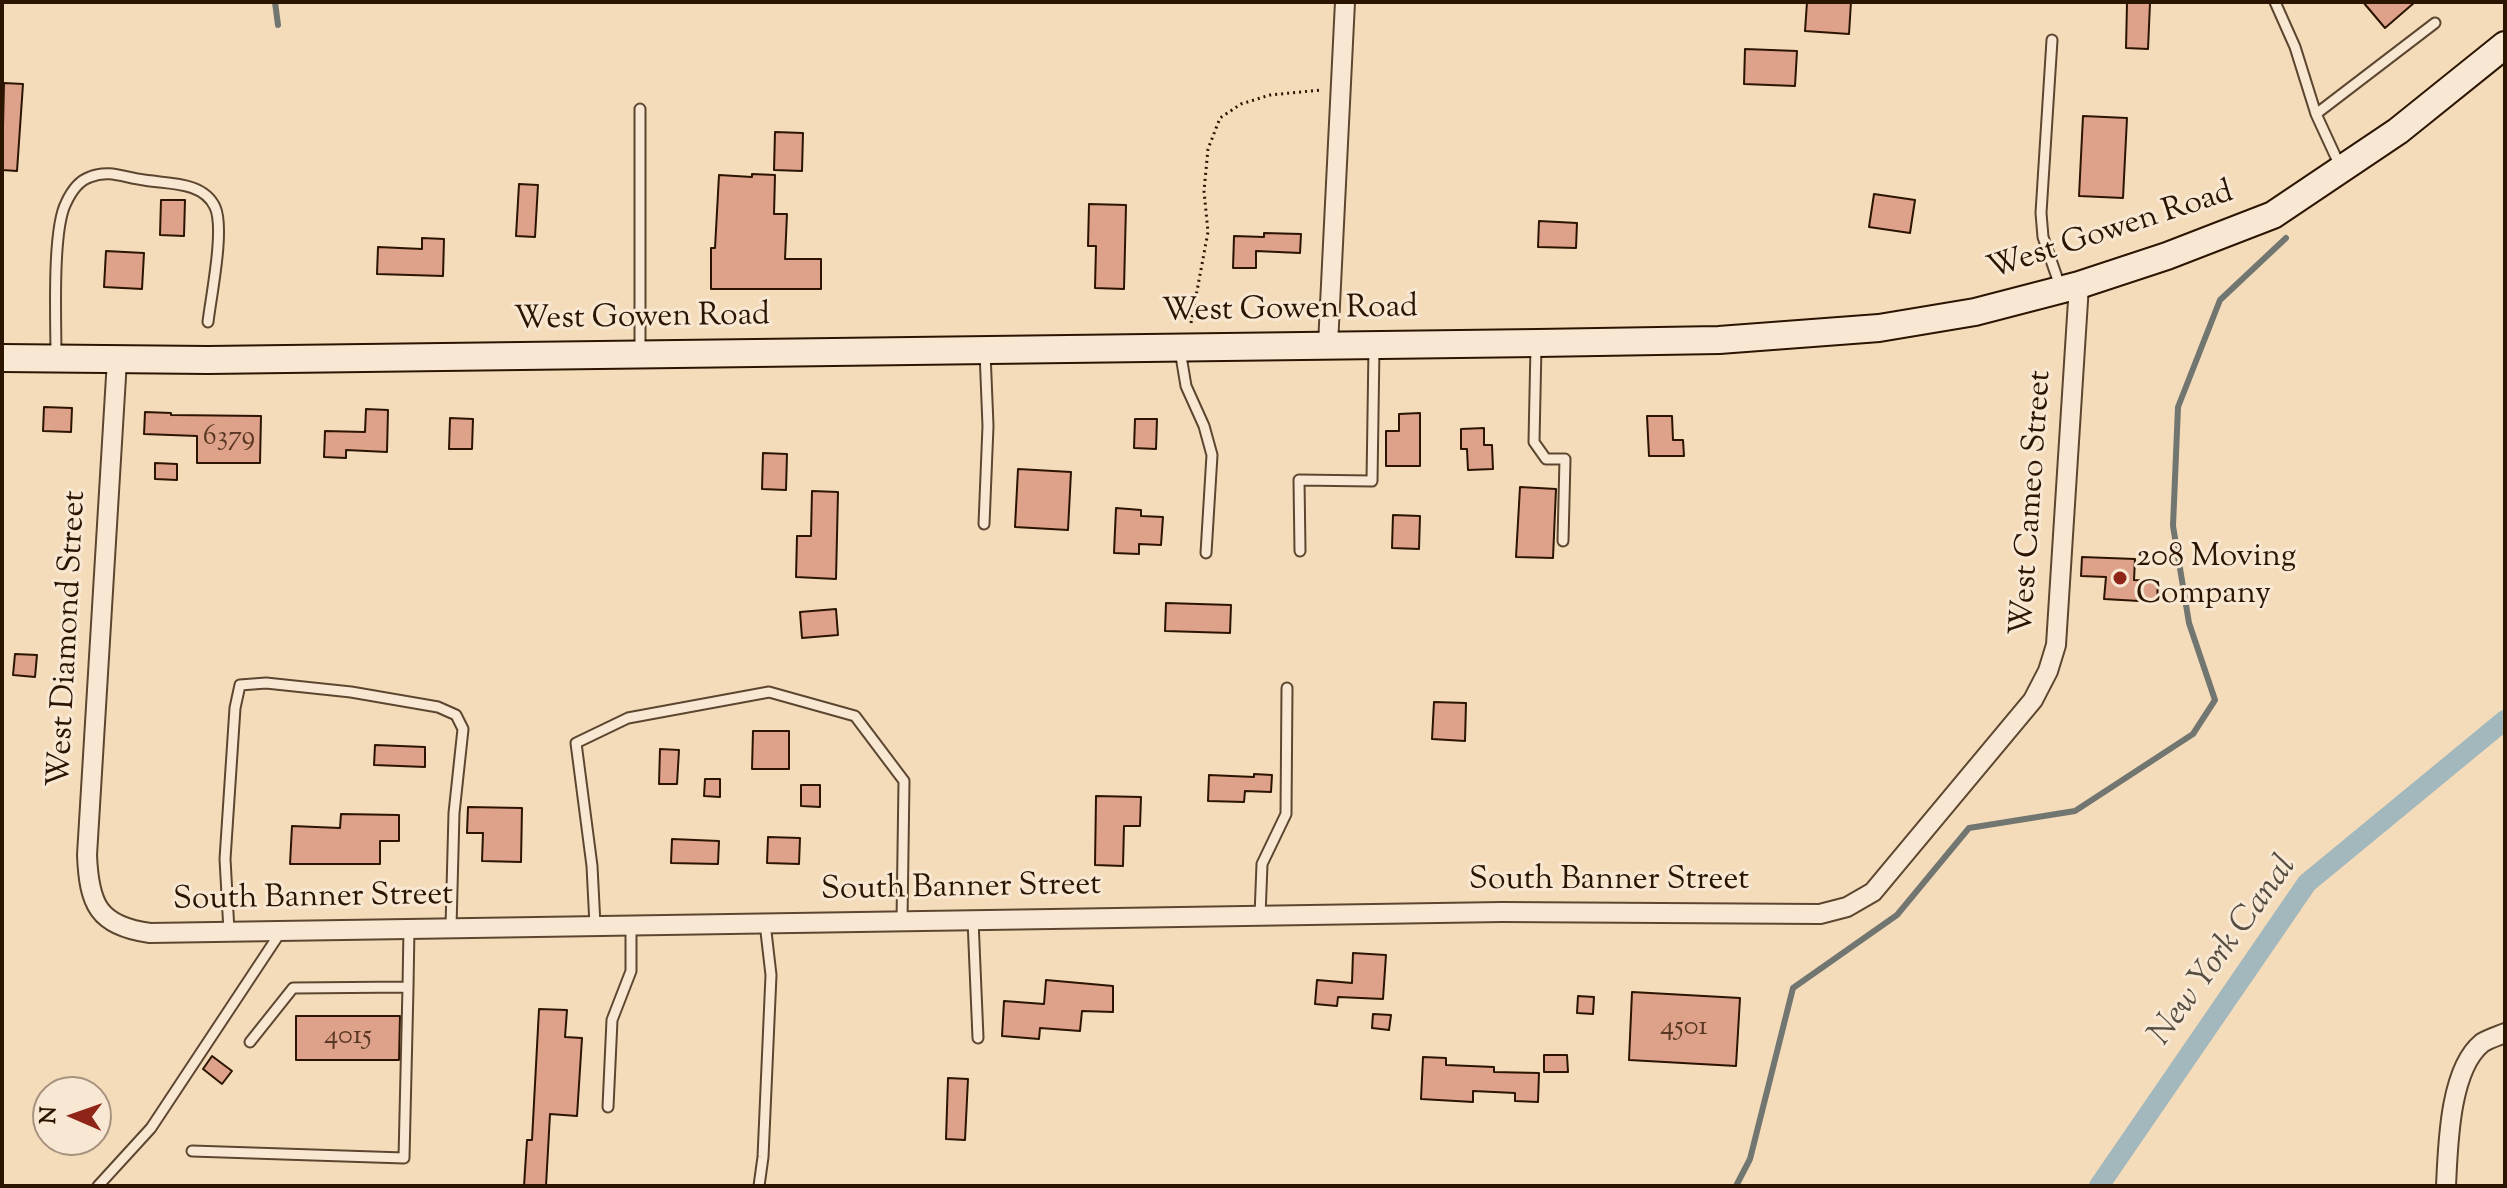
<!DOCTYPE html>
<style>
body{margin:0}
#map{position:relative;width:2507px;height:1188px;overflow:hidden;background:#f4dcbb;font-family:"Sorts Mill Goudy",serif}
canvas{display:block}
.frame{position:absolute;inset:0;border:4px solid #2b1400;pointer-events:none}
.north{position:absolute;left:32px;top:1076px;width:80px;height:80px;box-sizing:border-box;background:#f8e8d3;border:2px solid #a6937f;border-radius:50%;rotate:272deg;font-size:22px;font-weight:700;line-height:32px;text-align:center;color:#2b1400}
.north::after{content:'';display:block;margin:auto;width:28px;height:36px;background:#8f2418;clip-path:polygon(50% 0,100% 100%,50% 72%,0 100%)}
</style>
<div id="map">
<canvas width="2507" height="1188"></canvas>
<div class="frame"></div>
<div class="north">N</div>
</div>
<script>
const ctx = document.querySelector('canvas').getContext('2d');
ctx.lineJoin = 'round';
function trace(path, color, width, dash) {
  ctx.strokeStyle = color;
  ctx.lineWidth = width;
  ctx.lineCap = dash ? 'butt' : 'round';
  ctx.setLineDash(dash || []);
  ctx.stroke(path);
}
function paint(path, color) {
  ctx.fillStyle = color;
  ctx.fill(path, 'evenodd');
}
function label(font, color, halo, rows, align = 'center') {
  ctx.font = font + ' "Sorts Mill Goudy",serif';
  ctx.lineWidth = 6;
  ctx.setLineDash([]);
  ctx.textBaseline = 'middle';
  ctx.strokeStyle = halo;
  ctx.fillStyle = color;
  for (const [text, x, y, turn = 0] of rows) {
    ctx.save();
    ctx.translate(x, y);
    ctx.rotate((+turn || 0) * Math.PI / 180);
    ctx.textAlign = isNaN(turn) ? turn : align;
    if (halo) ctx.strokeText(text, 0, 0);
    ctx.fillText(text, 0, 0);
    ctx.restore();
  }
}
const stream = new Path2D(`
 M275,2l3,23
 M1736,1186l14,-27 43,-171 104,-73 72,-87 106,-17 118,-77 22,-34 -26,-77 -16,-97 5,-119 42,-107 66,-62`);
const canal = new Path2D(`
 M2099,1186l208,-303 198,-163`);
const building = new Path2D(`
 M1807,2h44l-2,32 -44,-3z
 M2363,2h52l-30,26z
 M2127,3h23l-2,46 -22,-1z
 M1745,49l52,2 -2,35 -51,-2z
 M4,83l19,1 -6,87 -15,-1z
 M2083,116l44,2 -4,80 -44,-2z
 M775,132l28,1 -1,38 -28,-1z
 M752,174l23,1 -1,39h13l-2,45h36v30h-110v-41h4l4,-73 33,2z
 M519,184l19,1 -3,52 -19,-1z
 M1874,194l41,6 -5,33 -41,-6z
 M161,200h24l-1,36 -24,-1z
 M1089,204l37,1 -2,84 -29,-1 1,-42h-8z
 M1539,221l38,2 -1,25 -38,-1z
 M1264,233l37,1 -1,19 -44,-2v17h-23l1,-32 30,1z
 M422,238l22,1 -1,37 -66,-2 1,-27 44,2z
 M106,251l38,2 -2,36 -38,-2z
 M44,407l28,1 -1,24 -28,-1z
 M366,409l22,1 -1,42 -41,-2v8l-22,-1 1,-26 40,1z
 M145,412l26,1v2l90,1 -1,47h-63v-27l-53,-2z
 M1420,413v53h-34v-35h13v-17z
 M1647,416h25l1,24h10l1,16h-35z
 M450,418l23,1 -1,30h-23z
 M1135,419h22l-1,30 -22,-1z
 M1484,428v17h8l1,24 -25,1 -1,-21h-6v-20z
 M763,453l24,1 -1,36 -24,-1z
 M155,463l22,1v16l-22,-1z
 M1018,469l53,3 -3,58 -53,-3z
 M1520,487l36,2 -3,69 -37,-1z
 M812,491l26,1 -2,87 -40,-2 1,-41h14z
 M1116,508l25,2v6l22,1 -2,28 -22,-1v10l-25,-1z
 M1393,515l27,1 -1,33 -27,-1z
 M2082,557l53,2 -1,21 24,1 -1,21 -53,-3 2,-22 -25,-1z
 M1166,603l65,2 -1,28 -65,-2z
 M836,609l2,26 -36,3 -2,-26z
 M15,654l22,1 -2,22 -22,-2z
 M1434,702l32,1 -1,38 -33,-2z
 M753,731h36v38h-37z
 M375,745l50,2v20l-51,-2z
 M660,749l19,1 -2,34h-18z
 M1254,774l18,1 -1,17 -26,-1 -1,11 -36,-1 1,-26 45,2z
 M705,779h15v18l-16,-1z
 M801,785h19v22l-19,-1z
 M1096,796l45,1 -1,29h-16l-1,40 -28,-1z
 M468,807l54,1 -1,54 -39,-1 1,-28h-16z
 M341,814l58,1v26h-19v23h-90l2,-38 48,2z
 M768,837l32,1 -1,26 -32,-1z
 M672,839l47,2 -1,23 -47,-1z
 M1353,953l33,2 -3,44 -45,-2 -1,9 -22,-2 2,-24 35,3z
 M1046,980l67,6v26l-31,-1 -2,20 -40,-3 -1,11 -37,-3 2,-35 40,3z
 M1632,992l108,6 -4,68 -107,-6z
 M1578,996l16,1 -1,17 -16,-1z
 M539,1009l28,1 -2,27 17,1 -5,78 -27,-2 -4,72h-22l3,-46h5z
 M1373,1014l18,1 -2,15 -17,-2z
 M296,1016h104l-1,44h-103z
 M1544,1055h23l1,17h-24z
 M212,1056l20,15 -10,13 -19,-15z
 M1423,1057l23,1v7l48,2v5l45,1 -1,29 -23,-1v-8l-42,-2v11l-52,-3z
 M948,1078l20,1 -3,61 -19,-1z`);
const path = new Path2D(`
 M1191,323l17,-91 -4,-41 4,-42 12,-31 21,-14 29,-9 51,-5`);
const lane = new Path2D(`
 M2275,2l20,45 21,67 24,52
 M2052,40l-11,173 2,24 17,49
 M640,109v242
 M2316,114l119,-91
 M1536,346l-2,96 12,17h19l-2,82
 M1180,350l6,36 18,40 8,29 -6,98
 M56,355c0,-33 -4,-125 10,-152 5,-11 12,-22 24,-26 19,-8 35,1 54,3 23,4 59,1 71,27 10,22 -4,89 -7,115
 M984,524l4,-98 -3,-74
 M1300,551l-1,-71 73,1 2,-133
 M1260,916l2,-52 24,-50 1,-126
 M973,920l5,118
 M595,925l-3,-59 -16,-123 52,-25 141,-26 86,24 49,65 -2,140
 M229,931l-4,-72 10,-151 5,-23 26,-2 85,9 87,15 18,8 7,14 -9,84 -3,114
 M250,1042l43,-54 115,-1 1,-59
 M608,1107l4,-87 19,-49v-46
 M192,1151l212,7 4,-171
 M98,1186l53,-58 129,-195
 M759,1186l4,-29 8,-182 -6,-52`);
const street = new Path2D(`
 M1328,345l17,-343
 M117,360l-30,495c2,49 11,71 63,78l1352,-21 318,2 27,-7 26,-15 160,-192 15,-29 8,-26 23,-360
 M2446,1186c2,-39 3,-116 36,-143 6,-4 16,-7 23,-10`);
const secondary = new Path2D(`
 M2,358l206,2 1329,-17 182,-3 160,-12 96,-16 104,-27 88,-29 106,-41 125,-84 107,-86`);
const markers = [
 [2120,578,8,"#8f2418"]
];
const numberNames = [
 ["6379",229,439],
 ["4501",1684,1029],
 ["4015",348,1038]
];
const streetNames = [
 ["West Gowen Road",2111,233,-18],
 ["West Gowen Road",1290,312,-1],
 ["West Gowen Road",642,320,-1],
 ["West Cameo Street",2034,503,-86],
 ["West Diamond Street",70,639,-87],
 ["South Banner Street",1609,883],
 ["South Banner Street",961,890,-1],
 ["South Banner Street",313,900,-1]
];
const poiNames = [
 ["208 Moving",2136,560],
 ["Company",2136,597]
];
const waterNames = [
 ["New York Canal",2225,952,-54]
];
trace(stream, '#727671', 6);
trace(canal, '#a2b8bc', 20);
paint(building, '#dea189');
trace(building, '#2b1400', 2);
trace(lane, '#5d462f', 13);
trace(street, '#5d462f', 22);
trace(secondary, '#2b1400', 30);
trace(path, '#2b1400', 3, [2, 4]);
trace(lane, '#f8e8d3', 9);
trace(street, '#f8e8d3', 18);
trace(secondary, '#f8e8d3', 26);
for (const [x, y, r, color] of markers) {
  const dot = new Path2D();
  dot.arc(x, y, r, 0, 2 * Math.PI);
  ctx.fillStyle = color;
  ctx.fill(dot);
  trace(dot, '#f8e8d3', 3);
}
label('28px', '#583722', null, numberNames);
label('32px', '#2b1400', '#f8e8d3', streetNames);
label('32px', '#2b1400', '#f8e8d3', poiNames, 'left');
label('italic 34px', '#554d42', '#f8e8d3', waterNames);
</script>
